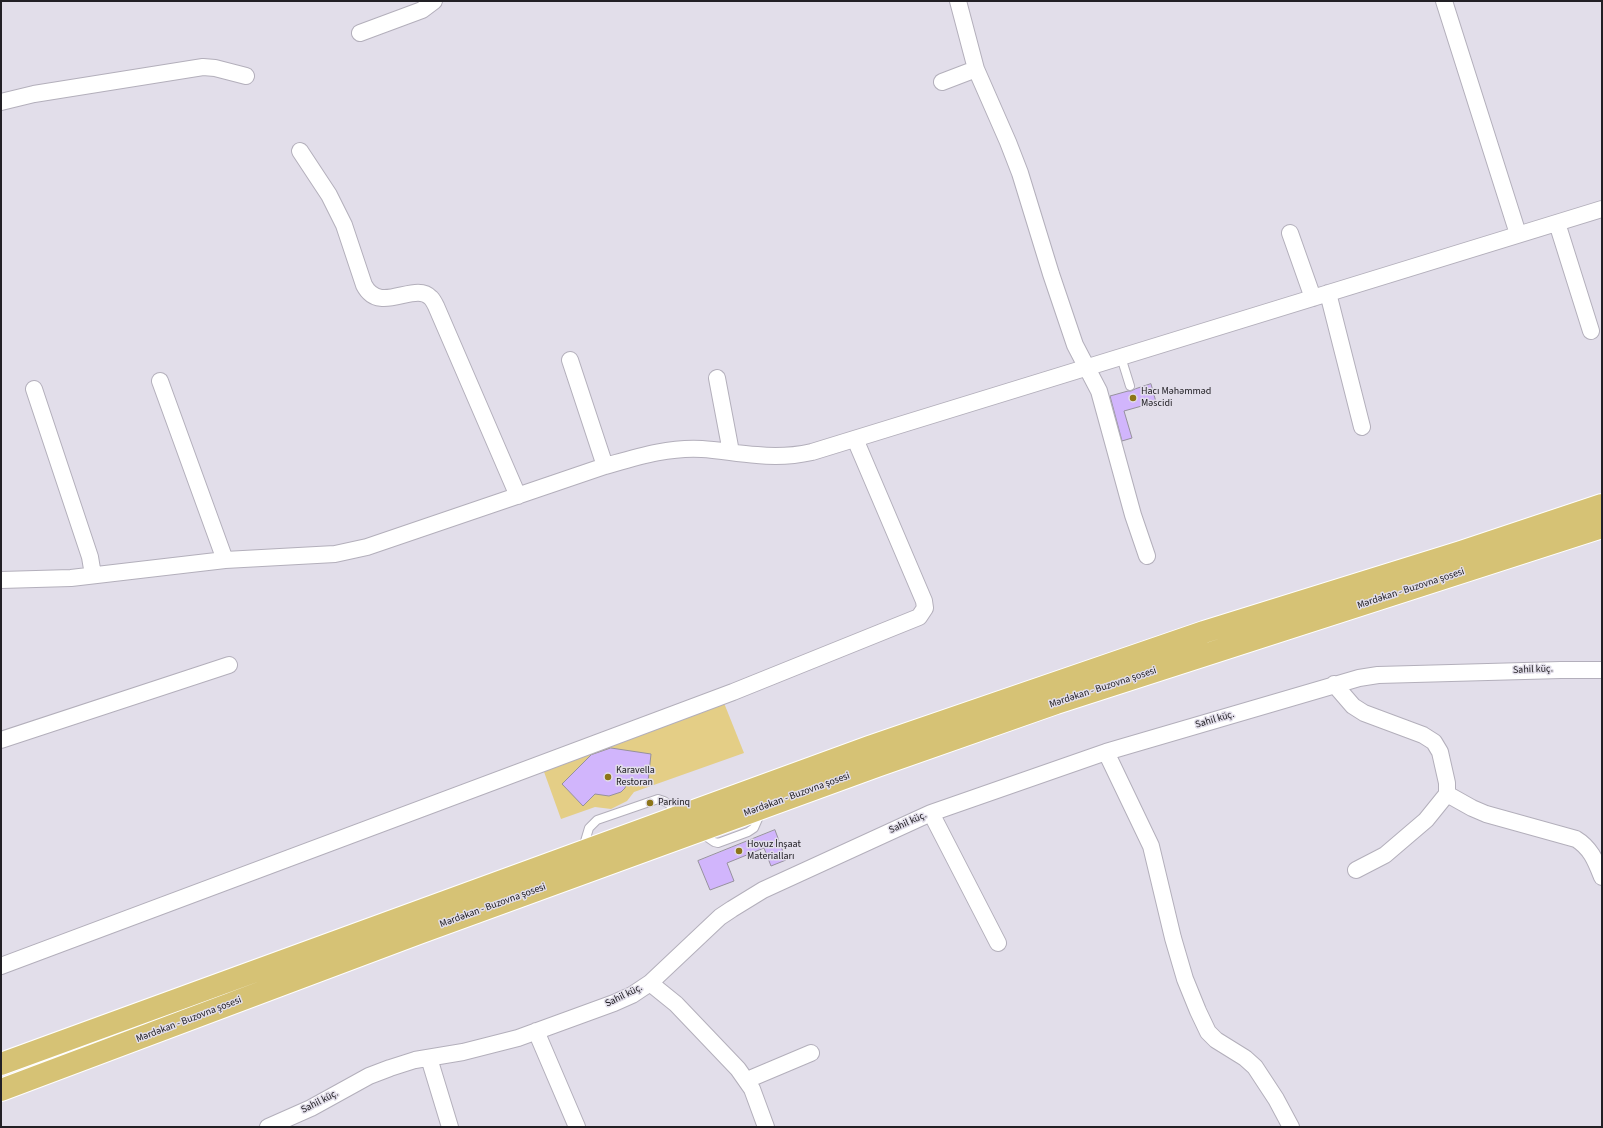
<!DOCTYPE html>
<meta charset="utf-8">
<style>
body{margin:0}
#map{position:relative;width:1603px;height:1128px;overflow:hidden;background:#e2deea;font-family:"Source Sans 3",sans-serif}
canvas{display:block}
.frame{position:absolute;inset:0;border:2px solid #222025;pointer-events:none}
</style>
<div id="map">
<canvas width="1603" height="1128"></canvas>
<div class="frame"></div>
</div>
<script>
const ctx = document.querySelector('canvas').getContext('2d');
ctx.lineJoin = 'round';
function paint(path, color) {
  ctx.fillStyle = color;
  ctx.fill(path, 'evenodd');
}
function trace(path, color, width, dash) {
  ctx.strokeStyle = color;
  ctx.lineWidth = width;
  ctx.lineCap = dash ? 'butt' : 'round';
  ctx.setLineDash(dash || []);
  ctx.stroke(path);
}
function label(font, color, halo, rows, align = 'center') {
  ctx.font = font + ' "Source Sans 3",sans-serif';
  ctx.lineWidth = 3;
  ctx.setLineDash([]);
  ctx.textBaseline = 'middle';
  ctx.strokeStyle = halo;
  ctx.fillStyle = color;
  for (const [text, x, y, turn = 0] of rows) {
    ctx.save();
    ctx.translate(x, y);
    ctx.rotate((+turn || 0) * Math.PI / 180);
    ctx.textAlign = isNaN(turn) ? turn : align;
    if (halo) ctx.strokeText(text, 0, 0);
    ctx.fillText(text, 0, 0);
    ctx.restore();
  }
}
const green = new Path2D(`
 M724,703l20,50 -110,39 -7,9 -16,8 -16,-2 -34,12 -18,-50z`);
const building = new Path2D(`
 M1151,384l5,18 -32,9 8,27 -10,3 -12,-45 18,-5h3l4,-2z
 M611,748l40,6 -3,28 -21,-2 -2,8 -4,4 -12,4 -14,-2 -12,12 -21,-22 29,-29z
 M775,830l11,30 -15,6 -7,-18 -37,15 7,18 -24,9 -12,-29z`);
const service = new Path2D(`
 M1121,357l9,29
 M701,833l13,9 4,1 30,-11 6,-4 7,-16
 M583,848l6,-20 8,-8 61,-21 6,2 18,11`);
const minor = new Path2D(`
 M958,1l18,68 32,73 12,31 31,101 24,71 24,46 34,124 14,41
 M1444,1l74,233
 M360,33l62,-23 12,-9
 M942,82l34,-13
 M1,102l33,-8 169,-27 12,1 31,8
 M300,151l29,44 15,30 20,60c16,31 51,-5 67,13 2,2 4,6 5,8l82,190
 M1557,223l34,108
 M1290,233l23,65
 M1328,293l34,134
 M570,360l35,106
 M717,378l14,74
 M160,381l65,179
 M34,389l56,168 3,18
 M1,580l70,-2 154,-18 110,-6 32,-7 238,-81c32,-9 63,-19 97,-17 18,1 36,5 55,6 18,2 37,1 55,-3l790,-243
 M1334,684l19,22 11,7 59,22 11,7 6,10 7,31v11l-21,26 -41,35 -29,15
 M1,740l228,-75
 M1106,752l45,94 22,92 12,41 13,32 10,21 8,8 29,18 10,9 21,32 15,28
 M1447,794l25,14 14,6 90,25c15,9 20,23 26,38
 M931,813l67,130
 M1,966l732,-274 186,-75 6,-9 -1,-7 -69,-162
 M650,983l26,21 62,65 14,20 14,38
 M536,1031l41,96
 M429,1058l21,69
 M747,1080l64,-27
 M268,1127l43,-19 58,-32 21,-8 25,-8 48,-8 55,-14 96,-35 18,-8 18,-12 70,-66 12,-8 31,-19 168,-77 175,-61 253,-74 19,-3 183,-5h41`);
const primary = new Path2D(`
 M1,1064l868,-317 335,-115 257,-80 141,-47
 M1,1090l418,-157 458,-167 179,-63 546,-176`);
const markers = [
 [1133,398,4,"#8d751a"],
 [608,777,4,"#8d751a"],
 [650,803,4,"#8d751a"],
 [739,851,4,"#8d751a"]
];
const poiNames = [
 ["Hacı Məhəmməd",1141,392],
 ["Məscidi",1141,404],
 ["Karavella",616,771],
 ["Restoran",616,783],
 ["Parkinq",658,803],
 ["Hovuz İnşaat",747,845],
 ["Materialları",747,857]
];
const streetNames = [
 ["Mərdəkan - Buzovna şosesi",1411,589,-18],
 ["Sahil küç.",1533,670,-2],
 ["Mərdəkan - Buzovna şosesi",1103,688,-18],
 ["Sahil küç.",1215,720,-16],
 ["Mərdəkan - Buzovna şosesi",797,795,-20],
 ["Sahil küç.",908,823,-24],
 ["Mərdəkan - Buzovna şosesi",493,906,-20],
 ["Sahil küç.",624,996,-26],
 ["Mərdəkan - Buzovna şosesi",189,1020,-21],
 ["Sahil küç.",320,1102,-27]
];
paint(green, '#e4ce86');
paint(building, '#d1b5fc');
trace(building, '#96919d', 1);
trace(service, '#b3afbb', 10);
trace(minor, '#b3afbb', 18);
trace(primary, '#fff', 24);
trace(service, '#fff', 8);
trace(minor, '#fff', 16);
trace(primary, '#d6c275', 22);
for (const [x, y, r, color] of markers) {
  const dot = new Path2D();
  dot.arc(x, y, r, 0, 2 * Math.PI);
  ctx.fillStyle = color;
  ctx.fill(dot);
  trace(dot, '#e2deea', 1.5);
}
label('10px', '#222025', '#e2deea', poiNames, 'left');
label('10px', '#222025', '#e2deea', streetNames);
</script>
